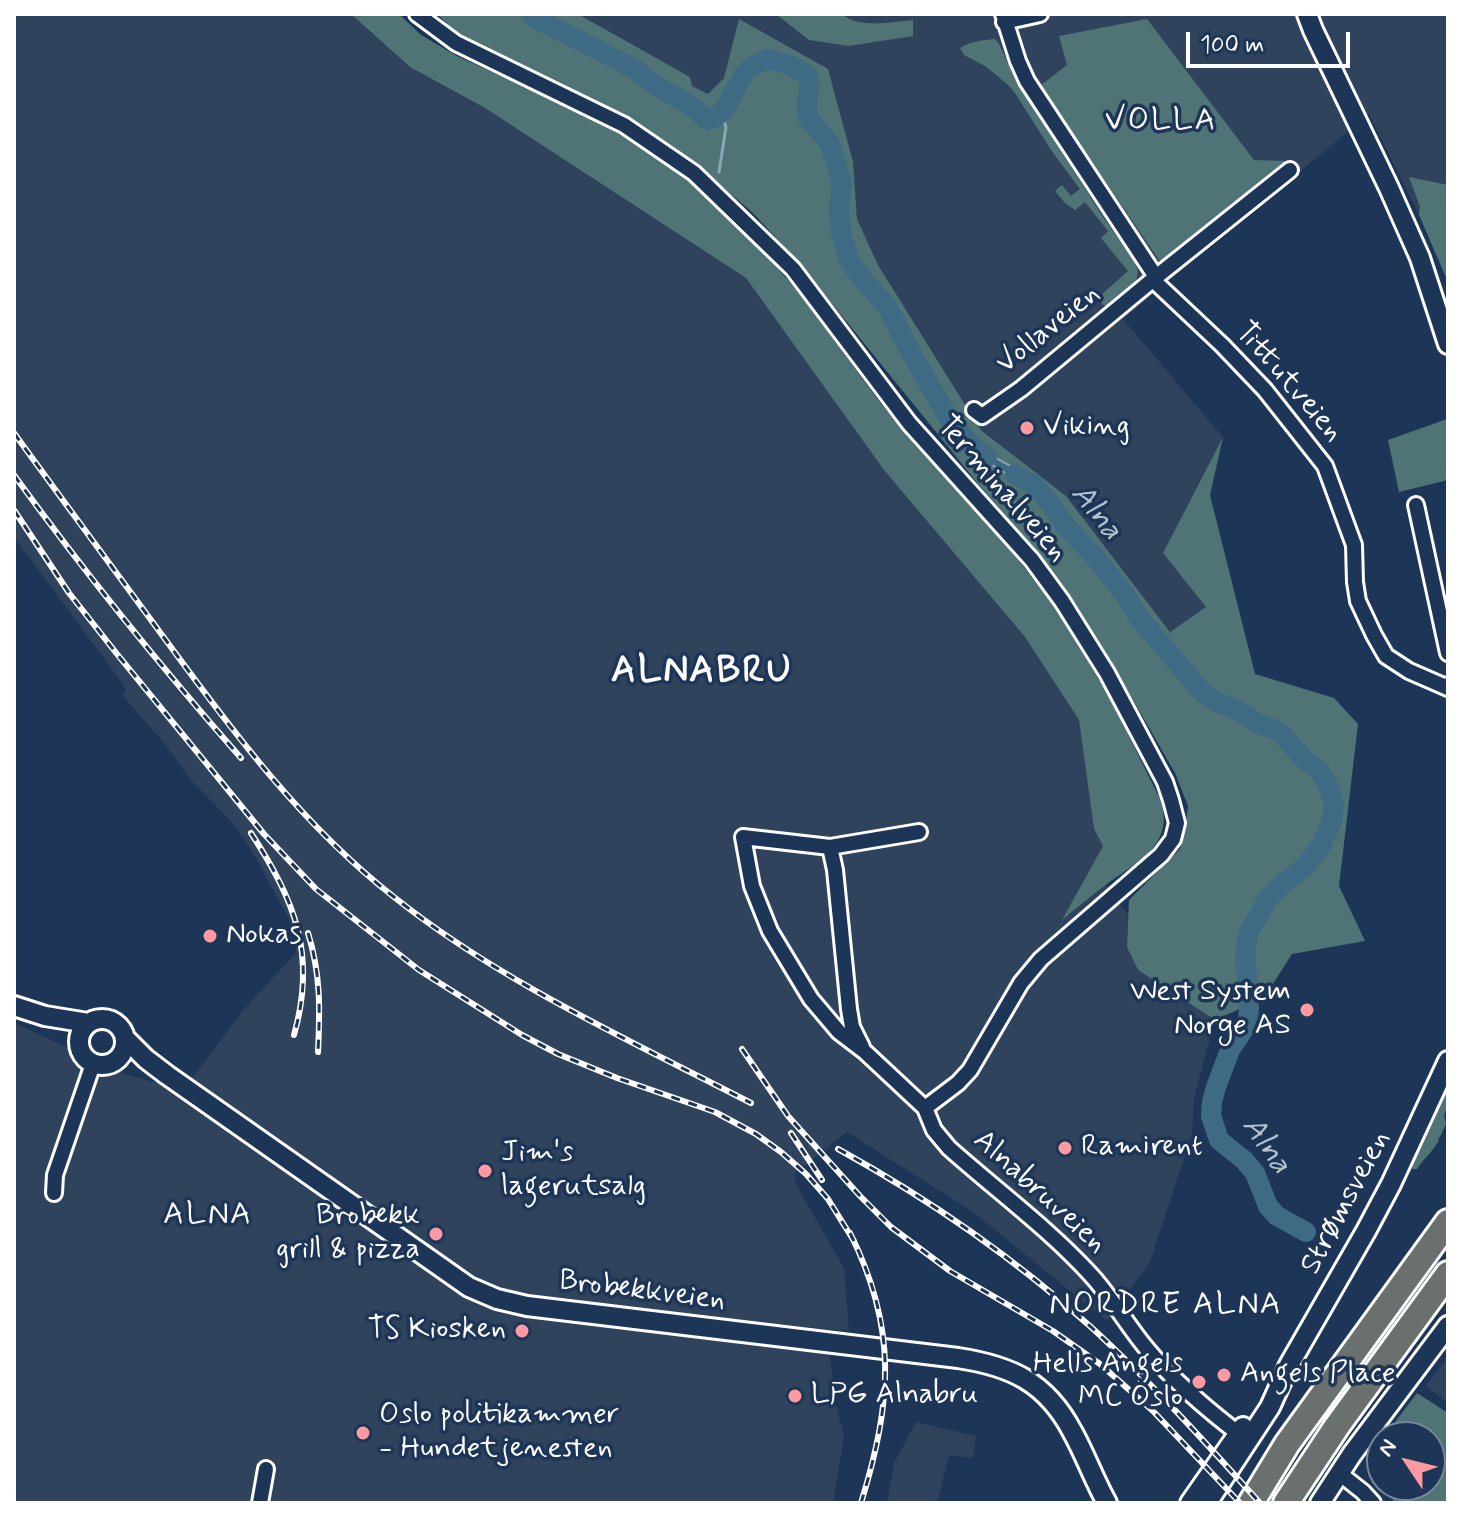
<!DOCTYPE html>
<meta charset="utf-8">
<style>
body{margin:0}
#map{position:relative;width:1462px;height:1517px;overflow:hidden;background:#1d3557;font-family:Mynerve,sans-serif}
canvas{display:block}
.frame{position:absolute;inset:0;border:16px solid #fff;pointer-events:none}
.north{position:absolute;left:1366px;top:1421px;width:80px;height:80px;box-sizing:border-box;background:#1d3557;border:2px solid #77869a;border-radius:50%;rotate:305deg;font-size:22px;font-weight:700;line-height:32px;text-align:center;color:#fff}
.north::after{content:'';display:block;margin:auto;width:28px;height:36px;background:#ff9aa2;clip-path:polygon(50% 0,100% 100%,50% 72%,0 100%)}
.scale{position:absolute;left:1186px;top:32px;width:164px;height:36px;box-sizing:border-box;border:4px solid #fff;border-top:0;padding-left:10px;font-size:24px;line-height:28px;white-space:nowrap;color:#fff;-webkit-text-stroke:6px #1d3557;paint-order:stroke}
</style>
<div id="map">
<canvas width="1462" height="1517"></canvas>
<div class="frame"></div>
<div class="north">N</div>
<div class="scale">100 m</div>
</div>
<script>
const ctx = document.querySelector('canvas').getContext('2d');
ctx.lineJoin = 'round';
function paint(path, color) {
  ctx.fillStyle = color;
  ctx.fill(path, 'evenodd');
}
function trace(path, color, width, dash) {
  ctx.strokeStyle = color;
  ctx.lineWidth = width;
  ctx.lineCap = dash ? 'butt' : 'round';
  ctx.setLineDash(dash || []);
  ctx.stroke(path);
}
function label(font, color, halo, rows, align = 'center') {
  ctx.font = font + ' Mynerve,sans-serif';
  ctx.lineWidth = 7;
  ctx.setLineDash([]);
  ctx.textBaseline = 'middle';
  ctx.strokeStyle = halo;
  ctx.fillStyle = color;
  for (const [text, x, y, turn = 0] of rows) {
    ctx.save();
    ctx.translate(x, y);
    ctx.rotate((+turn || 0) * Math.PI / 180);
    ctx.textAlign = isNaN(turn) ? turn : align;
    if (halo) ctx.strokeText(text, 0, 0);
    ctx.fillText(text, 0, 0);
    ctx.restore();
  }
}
const built = new Path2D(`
 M14,14h337l59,53 75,41 261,170 138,192 141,167 54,83 15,109 9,17 -39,72 42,-33 22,30 -1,32 11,23 77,50 -21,77 -2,37 -42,128 -43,59 -134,-109 -126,-80 -53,42 3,12 47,82 5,63 -18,-2 -1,28 6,49 8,31 -11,66h-819v-480l111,51 35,10 32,-6 54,-71 50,-54 -2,-19 -6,-17 -36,-66 -22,-31 -40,-41 -26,-36 -41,-47 3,-6 -4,-7 -108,-146z
 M578,14h870v268l-29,-67 -50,-101 -246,205 100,118 -60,116 44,54 -37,25 -104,-136 -84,-66 -104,-165 -21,-46 -4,-57 -129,-84 -16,16 -16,-8 -2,-9z
 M1448,1357v46l-22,-17z
 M916,1422l60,14 -3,22 -24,-3 -12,48h-50l7,-40z`);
const green = new Path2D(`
 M351,14h48l22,21 36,21 111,51 57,30 63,42 56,52 53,59 79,107 33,41 99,109 45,57 55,90 53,107c13,45 -23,60 -54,83 -15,11 -30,24 -45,36l41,-74 -9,-17 -15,-109 -54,-83 -141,-167 -138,-192 -261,-170 -75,-41z
 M437,14h141l112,63 2,9 16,8 16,-16 15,-59 89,50 25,93 4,57 21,46 103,165 85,66 104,136 36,-25 -43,-54 60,-116 -13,58 45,179 79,24 24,26 -19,162 26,55 -73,13 -28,44 -49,22 -77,-50 -11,-23 2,-47 51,-51 5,-18 3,-25 -13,-33 -70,-122 -44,-67 -27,-36 -55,-63 -180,-222 -46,-50 -56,-48 -41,-29 -65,-38 -135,-66z
 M776,14h65c21,15 48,8 72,6v16l-64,10 -40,-6z
 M1147,19l107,141 32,1 -125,102 -121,-177 27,-21 -8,-29z
 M994,39l4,3 19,40 84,132 34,48 3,9 -3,17 -26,20 -7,-4 -2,-8 28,-25 -27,-33 7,-7 -23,-29 -10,8 -10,-7 -10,-12 7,-6 9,11 9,-7 -27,-36 -38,-60 -8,-9 -22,-18 -21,-11 -4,-7c9,-6 22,-8 34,-9z
 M1409,177l39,8v97l-29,-67 1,-8z
 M1447,419l1,61 -49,12 -11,-52z
 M1448,1080v26l-4,9 2,9 -6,13 -2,1 1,2c-6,12 -15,18 -22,29h-5l-2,-7z
 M1417,1393l31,20v90h-53l-12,-18h47v-48h-46z`);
const water = new Path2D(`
 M971,437l25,21 43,24 -7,7 -40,-24 -29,-21z`);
const stream = new Path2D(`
 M719,172l7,-45 -5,-14`);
const river = new Path2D(`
 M531,14l2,3 100,51 25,19 35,20 14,13c23,-5 25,-32 39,-48 6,-6 14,-10 22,-13l21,6 19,10 2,9 -3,18 1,16 22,26 12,39 -3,24 2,26 7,25 9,14 31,36 22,43 38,66 22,27 17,13
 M1015,474l20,12 15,17 15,22 30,32 31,39 13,22 64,75 15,10 12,4 16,8 12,9 16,5 8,5 22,25 16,12 10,19 4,15 -2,16 -10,23 -16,22 -20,15 -18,18 -19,33 -4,19 4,57 -1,15 -18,27 -14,37 -4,15 -1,14 8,24 25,20 11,13 13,33 9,10 29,16
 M1430,1446l18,18`);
const street = new Path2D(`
 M417,14l39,29 168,82 70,48 99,96 116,154 123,137 30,41 45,72 58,109 6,18 6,23 -4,16 -12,16 -120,104 -20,24 -51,87 -12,13 -33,25
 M1003,14l15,47 9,20 129,196
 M1004,22l36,-8
 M1153,280l69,65 43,45 60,76 29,79 1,37 3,19 16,34 12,21 23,15 39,17v-3
 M974,410l8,6 39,-27 135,-112 134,-107
 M1416,505l32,148
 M919,832l-89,15 -87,-10 9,49 18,45 41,68 28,33 25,19 61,57 9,22 15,18c47,42 99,80 142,127 21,23 36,50 56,74 28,34 64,64 100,91
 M830,847l5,23 14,139 3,18 10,20
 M54,1193l1,-18 38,-111
 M1339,1473l24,19 10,11
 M260,1503l6,-34`);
const secondary = new Path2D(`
 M1307,14l6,16 76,158 31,70 28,86
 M14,1006l31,10 43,7
 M79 1042a23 23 0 1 1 46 0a23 23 0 1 1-46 0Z
 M125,1038l21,21 21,16 302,212 28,12 30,7 431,52c53,8 88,24 114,73 13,23 22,49 35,72
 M1190,1503l53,-76
 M1207,1503l63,-96 19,-42 77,-134 25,-47 57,-123
 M1320,1503l32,-49 96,-128`);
const highway = new Path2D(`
 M1251,1503l36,-59 161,-222
 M1286,1503l51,-77 111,-152`);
const rail = new Path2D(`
 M14,433c50,69 101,138 151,206 68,93 137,186 229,258 105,84 237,144 357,206
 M14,475c71,98 147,192 227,283
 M14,510l55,83 48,61 147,180 52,55 103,81 103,65 36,19 59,24 98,34 41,22 25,18 25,22 22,25 26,42
 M251,833c44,68 66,121 43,202
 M308,933c13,42 12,76 10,119
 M742,1049l46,67 72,80 31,31 59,44 103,60 47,33 53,47 87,92
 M791,1133l31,47
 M838,1149c91,50 176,109 253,178 60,55 115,116 169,176
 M850,1233c48,96 42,169 11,270`);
const markers = [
 [1027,428,8,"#ff9aa2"],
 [210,936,8,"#ff9aa2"],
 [1307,1010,8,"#ff9aa2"],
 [1065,1148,8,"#ff9aa2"],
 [485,1171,8,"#ff9aa2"],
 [436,1234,8,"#ff9aa2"],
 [522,1331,8,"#ff9aa2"],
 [1224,1375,8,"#ff9aa2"],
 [1199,1382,8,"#ff9aa2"],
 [795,1396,8,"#ff9aa2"],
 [363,1433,8,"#ff9aa2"]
];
const streetNames = [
 ["Vollaveien",1049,330,-39],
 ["Tittutveien",1288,383,49],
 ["Terminalveien",1001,490,49],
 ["Alnabruveien",1039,1193,42],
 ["Strømsveien",1347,1203,-62],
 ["Brobekkveien",642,1292,7]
];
const poiNames = [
 ["Viking",1043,428],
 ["Nokas",226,936],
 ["West System",1291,993,"right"],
 ["Norge AS",1291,1027,"right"],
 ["Ramirent",1081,1148],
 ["Jim's",501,1154],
 ["lagerutsalg",501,1188],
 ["Brobekk",420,1217,"right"],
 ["grill & pizza",420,1251,"right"],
 ["TS Kiosken",506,1331,"right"],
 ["Hells Angels",1183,1365,"right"],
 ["MC Oslo",1183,1399,"right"],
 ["Angels Place",1240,1375],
 ["LPG Alnabru",811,1396],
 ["Oslo politikammer",379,1416],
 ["- Hundetjenesten",379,1450]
];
const neighbourhoodNames = [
 ["VOLLA",1161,122],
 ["ALNA",208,1216],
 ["NORDRE ALNA",1166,1306]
];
const waterNames = [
 ["Alna",1095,513,51],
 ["Alna",1265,1146,55]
];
const districtNames = [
 ["ALNABRU",702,673]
];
paint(built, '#30435d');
paint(green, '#507475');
paint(water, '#3f6a84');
trace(water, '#8ca6b5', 2);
trace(stream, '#8ca6b5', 3);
trace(river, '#3f6a84', 20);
trace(street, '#fff', 20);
trace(secondary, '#fff', 24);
trace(highway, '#fff', 30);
trace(street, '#1d3557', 14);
trace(secondary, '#1d3557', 18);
trace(highway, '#6a706d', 24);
trace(rail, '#fff', 6);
trace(rail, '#1d3557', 3, [9]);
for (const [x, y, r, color] of markers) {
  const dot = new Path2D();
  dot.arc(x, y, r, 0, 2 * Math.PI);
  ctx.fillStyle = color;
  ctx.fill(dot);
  trace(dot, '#1d3557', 3);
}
label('30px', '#fff', '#1d3557', streetNames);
label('30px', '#fff', '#1d3557', poiNames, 'left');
ctx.letterSpacing = '2px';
label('32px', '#fff', '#1d3557', neighbourhoodNames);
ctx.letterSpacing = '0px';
label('italic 32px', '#b2c3ce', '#1d3557', waterNames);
ctx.letterSpacing = '2px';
label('bold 38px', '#fff', '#1d3557', districtNames);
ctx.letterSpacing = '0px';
</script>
